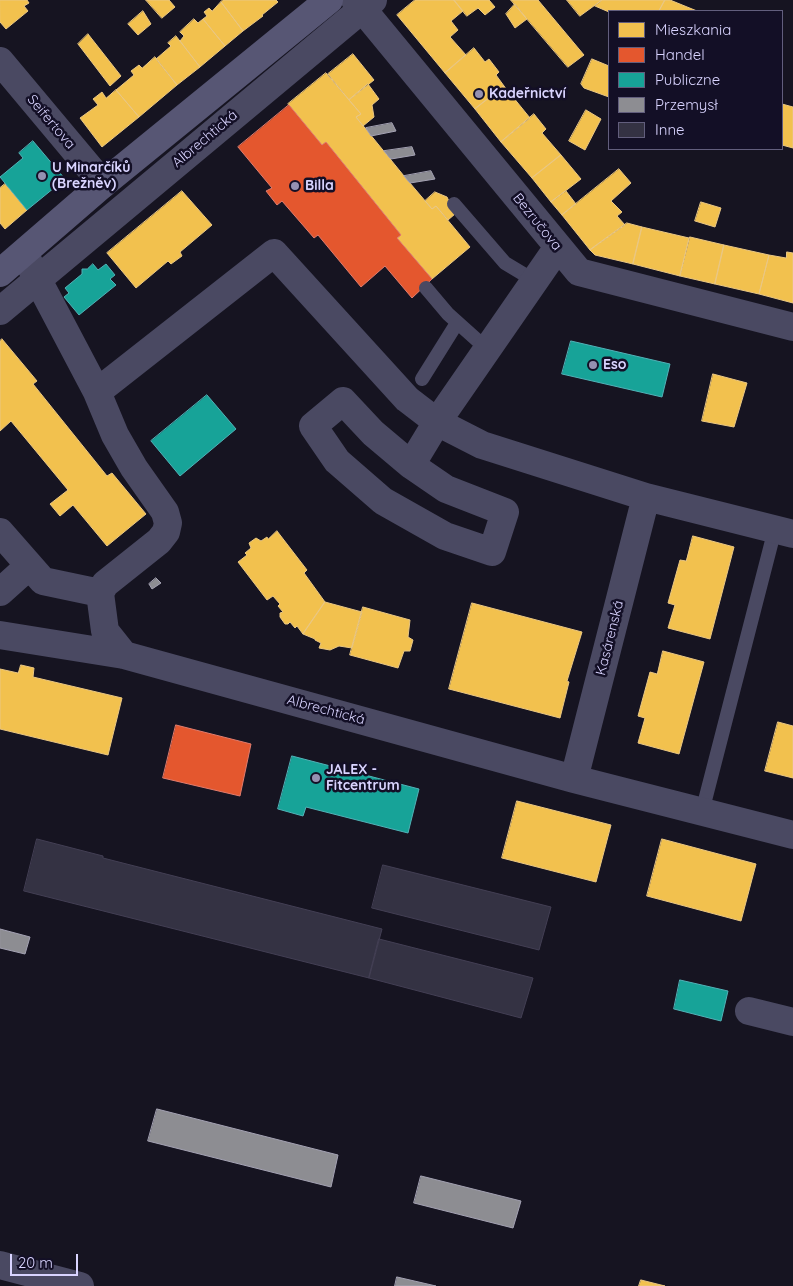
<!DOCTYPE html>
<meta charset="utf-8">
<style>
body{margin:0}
#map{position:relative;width:793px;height:1286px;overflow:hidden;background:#161421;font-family:Quicksand,sans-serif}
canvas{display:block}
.legend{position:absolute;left:608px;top:10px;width:175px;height:140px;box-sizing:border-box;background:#130f26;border:1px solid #625e7d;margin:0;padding:6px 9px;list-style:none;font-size:15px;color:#d9d4ff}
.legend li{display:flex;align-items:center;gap:10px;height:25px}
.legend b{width:25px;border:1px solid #625e7d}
.scale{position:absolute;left:10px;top:1254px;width:68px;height:22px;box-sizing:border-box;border:2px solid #d9d4ff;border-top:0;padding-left:6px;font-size:15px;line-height:18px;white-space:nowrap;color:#d9d4ff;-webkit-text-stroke:4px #130f26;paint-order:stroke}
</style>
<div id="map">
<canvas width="793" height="1286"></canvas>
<ul class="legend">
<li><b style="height:14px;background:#f2c14e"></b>Mieszkania</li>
<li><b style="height:14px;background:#e4572e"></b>Handel</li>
<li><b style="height:14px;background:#17a398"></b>Publiczne</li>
<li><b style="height:14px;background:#8d8d92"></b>Przemysł</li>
<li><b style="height:14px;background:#343243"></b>Inne</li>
</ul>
<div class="scale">20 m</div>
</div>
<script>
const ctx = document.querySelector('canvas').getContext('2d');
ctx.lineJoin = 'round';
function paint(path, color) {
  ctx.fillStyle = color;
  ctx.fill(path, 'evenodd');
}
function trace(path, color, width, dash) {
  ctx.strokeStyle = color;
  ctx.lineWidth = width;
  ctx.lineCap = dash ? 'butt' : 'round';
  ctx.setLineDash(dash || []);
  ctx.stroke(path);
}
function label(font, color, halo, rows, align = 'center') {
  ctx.font = font + ' Quicksand,sans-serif';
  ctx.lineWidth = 5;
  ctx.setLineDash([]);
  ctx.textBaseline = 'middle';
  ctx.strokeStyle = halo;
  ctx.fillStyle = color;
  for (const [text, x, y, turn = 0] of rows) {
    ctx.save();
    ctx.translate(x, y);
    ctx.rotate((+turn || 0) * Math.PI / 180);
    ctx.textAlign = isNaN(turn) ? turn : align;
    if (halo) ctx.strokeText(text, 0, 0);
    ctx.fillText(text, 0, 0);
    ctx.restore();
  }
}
const homes = new Path2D(`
 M0,0h27l2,3 -5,3 4,5 -22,18 -6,-7z
 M146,0h23l6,7 -13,11z
 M223,0h53l2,2 -16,13 1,1 -20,15 -22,-29z
 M415,0h39l9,11 -12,10 7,9 -8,7 16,18 -21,18 -48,-58z
 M454,0h35l6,7 -10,8 -7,-7 -11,8z
 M511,0h27l46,55 -16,12z
 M567,0h35l-22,16z
 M602,0h63l-6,11 -50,1 -14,-6z
 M665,0h5l27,11h-38z
 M221,2l22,29 -18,15 -22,-27 4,-3 -3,-4 5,-4 3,3z
 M515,4l12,15 -12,9 -9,-14z
 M143,11l8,13 -13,11 -10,-11z
 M194,19l4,4 5,-4 22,27 -25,21 -20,-26 4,-5 -4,-4z
 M88,34l33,42 -11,10 -32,-42z
 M176,36l24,31 -23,18 -21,-26 15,-13 -3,-3z
 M474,48l11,14 4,-3 10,13 -3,3 8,11 -29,23 -30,-36z
 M353,54l21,26 -25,20 -21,-26z
 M155,57l22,28 -38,32 -23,-27 18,-15 -3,-4 8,-6 3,3z
 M592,59l17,7v31l-25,-9 -3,-4z
 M326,73l35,41 -5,3 48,59 28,33 4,-3 34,41 -38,32 -35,-41 4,-3 -75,-93 -4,3 -34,-41z
 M368,84l11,15 -7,6 2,12 -11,9 -7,-9 5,-3 -12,-14z
 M504,86l26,32 -29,24 -26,-33z
 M116,90l23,27 -37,30 -22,-29 18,-13 -5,-6 9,-7 4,6z
 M782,104l11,3v41l-11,-3z
 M586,110l15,9 -16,31 -16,-9z
 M534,114l12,15 -4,4 19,22 -29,23 -31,-36z
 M561,155l20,24 -30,23 -19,-24z
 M619,169l12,14 -20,18 11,11 -5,4 8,9 -35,25 -28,-35z
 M5,184l22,26 -22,19 -5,-6v-35z
 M182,191l30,34 -32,27 2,4 -11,8 -3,-3 -32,27 -29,-35z
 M566,191l10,13 -14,11 -11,-13z
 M435,192l12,5 8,17 -7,6 -12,-14 -4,3 -7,-8z
 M701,202l20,6 -6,19 -20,-6z
 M627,223l15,4 -9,37 -38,-9 -5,-5z
 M642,227l47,11 -9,38 -47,-12z
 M690,237l34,8 -9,39 -35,-8z
 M724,245l45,10 -10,39 -44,-10z
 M787,252l6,1v50l-34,-9 10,-39 17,3z
 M2,339l35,42 -4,3 74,92 5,-3 34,41 -39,32 -34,-41 -13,11 -10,-12 18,-14 -57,-69 -11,10v-90z
 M713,374l34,9 -13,44 -32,-6z
 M277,531l30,39 -3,3 21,29 -22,32 -6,-8 -2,2 -5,-6 -2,2h-3l-5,-7v-4l3,-1 -5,-6 2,-2 -7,-8 -6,4 -29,-38 9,-7 -2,-2 6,-5 -2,-5 7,-5 5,3 6,-4 1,2z
 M693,536l41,11 -24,92 -42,-11 7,-23 -7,-2 12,-43 6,1z
 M325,602l37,10 -10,36 -13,-2 -9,4 -11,-2 2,-5 -6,-3v-1l-12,-5z
 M472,603l110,29 -15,49 2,1 -9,36 -111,-29z
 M363,607l47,13 -2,17 5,3 -3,11h-6l-6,17 -48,-13z
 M663,651l41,11 -25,92 -41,-11 7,-25 -7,-2 12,-44 7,2z
 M21,665l13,3 -1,9 89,21 -14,57 -108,-26v-60l18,4z
 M778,722l15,4v52l-28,-7z
 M517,801l94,24 -15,57 -94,-24z
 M662,839l94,25 -15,57 -94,-25z
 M641,1280l24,6h-26z`);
const shops = new Path2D(`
 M289,105l33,40 4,-3 75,93 -4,3 35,41 -20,19 -27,-32 -24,21 -43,-52 -4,3 -32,-37 -5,4 -11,-14 6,-3 -34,-41z
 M176,725l75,19 -11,52 -77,-18z`);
const public = new Path2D(`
 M33,141l32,38 -38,31 -27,-33 23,-19 -4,-5z
 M93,264l5,6 8,-6 9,11 -5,4 6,6 -37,30 -15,-18 5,-4 -4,-5 17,-14v-5h5z
 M571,341l99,23 -8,33 -100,-23z
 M207,395l29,34 -56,47 -29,-35z
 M292,756l127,33 -11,44 -102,-26 -3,9 -25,-7z
 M680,980l48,11 -7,30 -47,-12z`);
const industry = new Path2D(`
 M392,123l4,8 -25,5 -5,-8z
 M412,147l3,8 -24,4 -7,-8z
 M431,171l4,8 -25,4 -6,-7z
 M156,578l5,5 -9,6 -3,-5z
 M0,929l30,8 -5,17 -25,-6z
 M157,1109l181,46 -7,32 -183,-46z
 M421,1176l100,25 -8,27 -99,-25z
 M397,1277l39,9h-41z`);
const building = new Path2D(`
 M37,839l66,17v2l279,71 -13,49 -345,-87z
 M383,865l168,42 -12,43 -167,-42z
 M379,939l154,39 -12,40 -152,-40z`);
const lane = new Path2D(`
 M454,204l51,59 30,18
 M426,288l22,26 39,35
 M422,379l35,-56
 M702,812l73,-283`);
const street = new Path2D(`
 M355,0l224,272 214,55
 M0,61l103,123
 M29,263l68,129 18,43 19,33 31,44 3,11 -2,9 -7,9 -54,43 -5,9 5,38 19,24
 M0,311l373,-311
 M97,392l177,-139 133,146 30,23 45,23 164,52 147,37
 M411,465l35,24 59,23 -13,40 -47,-16 -62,-35 -46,-40 -24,-35 30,-25 30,32 38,32 26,-43 121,-175
 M0,532l43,49 57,12
 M0,592l29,-26
 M0,635l124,20 450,124 219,56
 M574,779l72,-282
 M749,1011l44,11
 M0,1265l80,21`);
const secondary = new Path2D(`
 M0,273l103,-89 226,-184`);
const markers = [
 [479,94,5,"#9591b1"],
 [42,176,5,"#9591b1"],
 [295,186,5,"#9591b1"],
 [593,365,5,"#9591b1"],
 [316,778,5,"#9591b1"]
];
const poiNames = [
 ["Kadeřnictví",489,94],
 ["U Minarčíků",52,168],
 ["(Brežněv)",52,184],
 ["Billa",305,186],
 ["Eso",603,365],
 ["JALEX -",326,770],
 ["Fitcentrum",326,786]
];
const streetNames = [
 ["Seifertova",51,122,50],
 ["Albrechtická",205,139,-40],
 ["Bezručova",537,222,51],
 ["Kasárenská",610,638,-76],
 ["Albrechtická",326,710,15]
];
paint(homes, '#f2c14e');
trace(homes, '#eac783', 1);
paint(shops, '#e4572e');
trace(shops, '#e17c6d', 1);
paint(public, '#17a398');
trace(public, '#51b2b7', 1);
paint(industry, '#8d8d92');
trace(industry, '#a4a2b3', 1);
paint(building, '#343243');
trace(building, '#433f54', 1);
trace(lane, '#4a4962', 14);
trace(street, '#4a4962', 28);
trace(secondary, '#575674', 28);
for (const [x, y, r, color] of markers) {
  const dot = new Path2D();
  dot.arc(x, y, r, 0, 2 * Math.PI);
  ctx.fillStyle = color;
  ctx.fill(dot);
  trace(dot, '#130f26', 2);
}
label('bold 14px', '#d9d4ff', '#130f26', poiNames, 'left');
label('14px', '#d9d4ff', '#130f26', streetNames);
</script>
